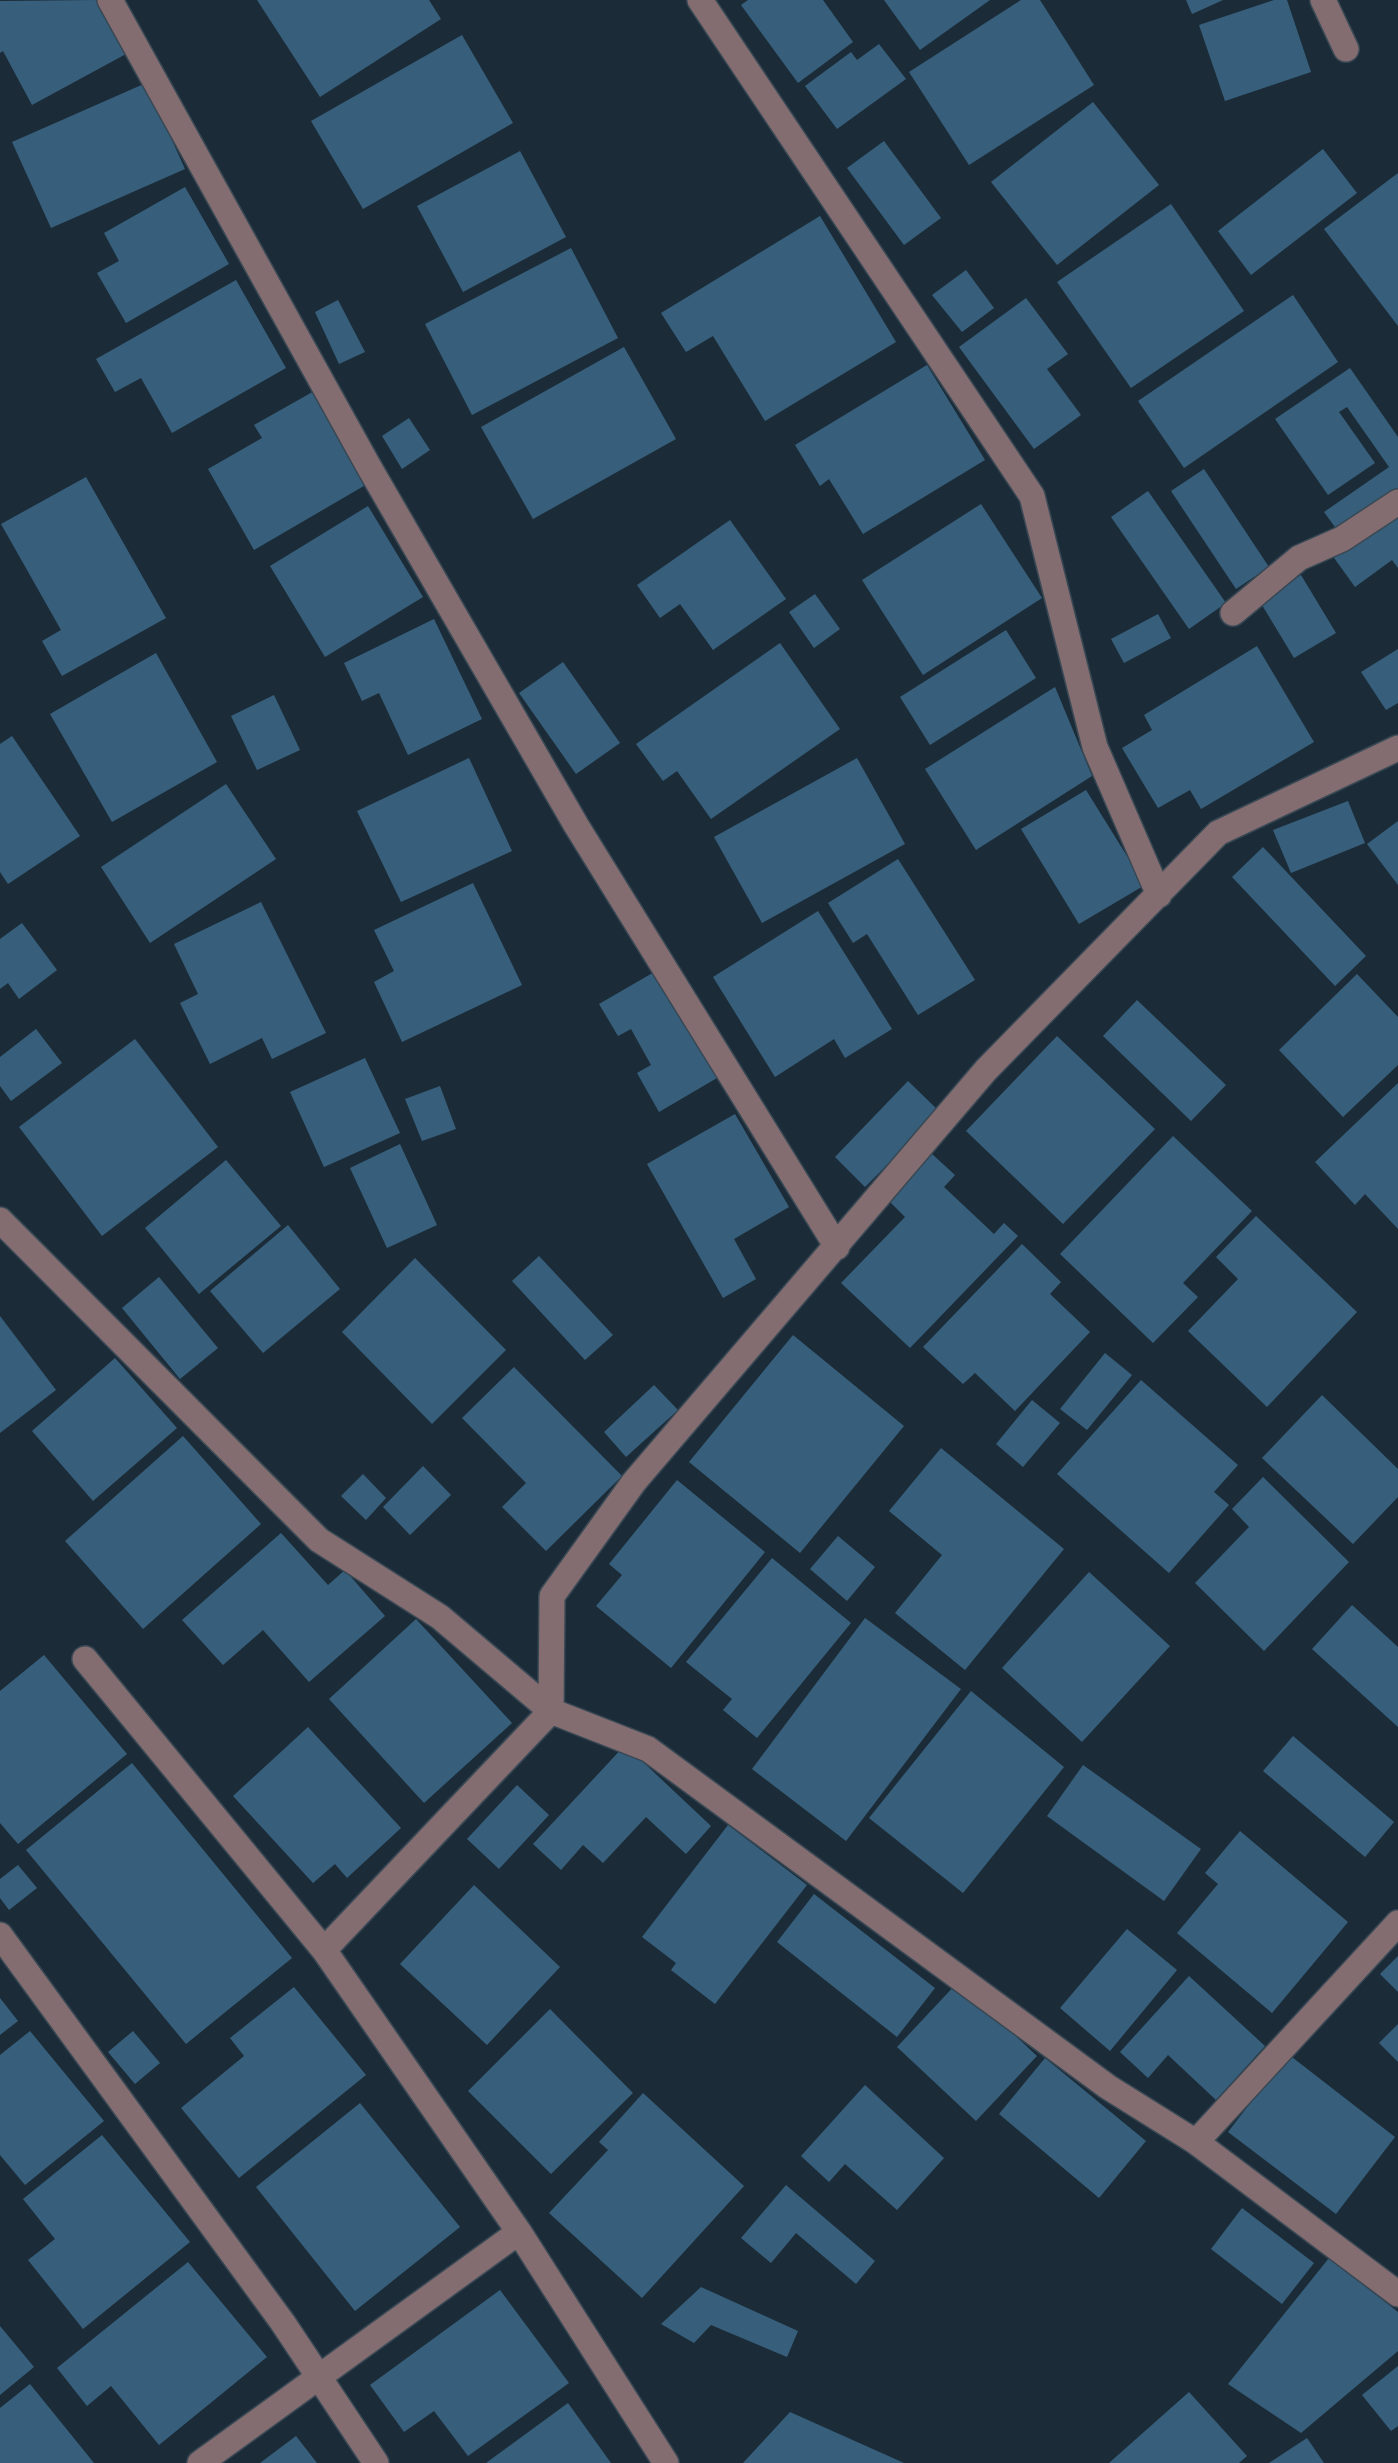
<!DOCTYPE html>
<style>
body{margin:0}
canvas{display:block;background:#1b2c38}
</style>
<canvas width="1398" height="2463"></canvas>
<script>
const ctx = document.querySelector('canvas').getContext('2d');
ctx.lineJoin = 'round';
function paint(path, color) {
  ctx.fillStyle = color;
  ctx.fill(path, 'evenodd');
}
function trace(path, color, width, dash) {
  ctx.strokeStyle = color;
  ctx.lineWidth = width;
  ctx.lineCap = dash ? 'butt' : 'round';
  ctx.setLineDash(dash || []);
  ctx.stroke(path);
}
const building = new Path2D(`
 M97,0l29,54 -94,51 -29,-54 -3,2v-52z
 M257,0h172l12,19 -121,78z
 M748,0h75l30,42 -55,41 -57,-78z
 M884,0h106l-70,50z
 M1021,0h19l54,85 -125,80 -60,-93z
 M1186,0h37l-31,14z
 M1274,0h13l24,72 -86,29 -26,-76z
 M462,35l51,88 -150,86 -52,-88z
 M879,44l27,35 -69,50 -32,-43 46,-34 6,8z
 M146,83l39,86 -134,59 -39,-86z
 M1093,102l66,83 -102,80 -66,-83z
 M884,141l57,77 -37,27 -57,-77z
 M1323,149l34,44 -106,82 -33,-44z
 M520,151l46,86 -103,55 -46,-86z
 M1398,173v153l-74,-97z
 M185,187l44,77 -103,59 -29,-50 22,-12 -15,-28z
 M1171,204l73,107 -113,77 -74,-106z
 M820,216l76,126 -131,79 -52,-85 -27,16 -25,-39z
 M571,248l47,90 -146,77 -47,-91z
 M966,270l28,38 -32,24 -30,-37z
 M236,280l50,88 -114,65 -31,-55 -26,14 -19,-33z
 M1293,295l45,67 -154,106 -46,-67z
 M1026,298l42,56 -21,15 34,46 -47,34 -75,-102z
 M338,300l27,52 -26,12 -24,-52z
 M624,347l52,92 -143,80 -52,-92z
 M927,365l58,95 -122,74 -34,-55 -9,7 -25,-41z
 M1350,368l48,69v56l-58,41 -16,-22 65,-45 -42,-60 -8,5 36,51 -47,32 -53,-76z
 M316,390l53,93 -115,67 -46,-81 54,-31 -8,-13z
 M409,418l21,32 -28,19 -20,-33z
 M1204,469l65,98 -33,22 -65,-98z
 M86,477l80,141 -104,58 -20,-35 19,-11 -60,-106z
 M1148,491l78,112 -37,26 -78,-112z
 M981,504l61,94 -119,77 -61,-95z
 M368,506l55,91 -98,60 -55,-91z
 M1398,507v61l-6,-8 -37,27 -23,-32z
 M730,520l56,79 -73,51 -33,-46 -20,14 -23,-33z
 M1301,575l35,58 -42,25 -35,-58z
 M815,594l25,35 -26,19 -25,-36z
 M1158,614l13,24 -47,25 -13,-24z
 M434,619l48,100 -74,36 -29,-62 -17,8 -18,-38z
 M1006,630l30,48 -106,67 -30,-48z
 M780,643l60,86 -129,90 -34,-48 -14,10 -27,-37z
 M1257,646l57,96 -113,67 -11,-19 -32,18 -36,-60 30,-18 -8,-15z
 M1398,649v54l-12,7 -25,-38z
 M156,653l61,109 -105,60 -62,-108z
 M563,662l57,81 -44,31 -57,-81z
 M1055,687l37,89 -116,74 -51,-81z
 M274,695l26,55 -43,20 -26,-54z
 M12,736l68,100 -72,48 -8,-12v-128z
 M469,758l43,93 -111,51 -44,-91z
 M857,758l48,86 -143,79 -48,-86z
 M226,784l50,75 -126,84 -49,-76z
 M1086,790l59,95 -66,39 -58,-95z
 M1348,801l17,42 -74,30 -18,-43z
 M1398,821v64l-31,-41z
 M1263,847l103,109 -31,30 -103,-109z
 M898,859l77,121 -57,35 -51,-81 -14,9 -25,-40z
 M473,883l49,102 -120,57 -28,-60 20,-11 -20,-41z
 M261,902l65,131 -54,26 -10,-21 -52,26 -30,-61 18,-9 -24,-50z
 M818,911l74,118 -47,29 -11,-19 -59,38 -62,-100z
 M22,923l35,47 -38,29 -11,-16 -8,6v-50z
 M656,971l61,107 -58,34 -22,-39 14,-8 -20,-36 -13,7 -19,-32z
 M1357,974l41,43v48l-55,52 -64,-67z
 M1137,1000l89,85 -35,36 -88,-85z
 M36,1029l26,34 -51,38 -11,-15v-29z
 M1057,1036l98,93 -92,95 -97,-93z
 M135,1039l83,108 -116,89 -83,-109z
 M365,1058l35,75 -76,34 -34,-75z
 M908,1081l32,31 -75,75 -30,-30z
 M1398,1083v146l-33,-35 -10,11 -40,-43z
 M440,1086l16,43 -34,12 -17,-42z
 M735,1114l54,93 -55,32 22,40 -33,19 -76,-134z
 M1173,1136l79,75 -69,72 15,14 -45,46 -93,-89z
 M400,1144l37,81 -50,23 -37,-80z
 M932,1154l23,21 -11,12 50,47 10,-11 14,13 -108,112 -69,-65 64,-66 -17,-17z
 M226,1160l55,66 -82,68 -54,-66z
 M1256,1216l101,96 -90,95 -79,-76 50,-52 -22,-22z
 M288,1225l52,64 -77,64 -53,-62z
 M1022,1244l39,38 -11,12 40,38 -75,79 -40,-38 -12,11 -40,-37z
 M539,1256l74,79 -28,25 -73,-79z
 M415,1258l91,92 -74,74 -90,-92z
 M159,1277l59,71 -38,31 -58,-71z
 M0,1316l56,74 -56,43z
 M793,1335l111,91 -104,127 -111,-91z
 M1105,1353l27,22 -45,55 -27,-21z
 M115,1358l62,70 -84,73 -61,-70z
 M514,1367l108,109 -76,75 -44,-44 24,-24 -64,-65z
 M1141,1380l97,85 -24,27 15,13 -60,68 -112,-99z
 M654,1385l24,25 -52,47 -22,-25z
 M1322,1395l76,74v28l-45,47 -91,-86z
 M1032,1400l28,23 -37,44 -27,-23z
 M183,1436l78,88 -118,105 -78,-88z
 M941,1448l123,101 -99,121 -70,-57 47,-58 -53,-44z
 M423,1466l28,29 -41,40 -27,-28z
 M363,1474l23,24 -20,22 -25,-24z
 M1263,1477l86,85 -85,89 -69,-68 54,-56 -17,-18z
 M677,1480l88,72 -94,116 -75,-62 26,-31 -13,-11z
 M281,1533l47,52 17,-15 40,46 -76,66 -46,-52 -40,35 -41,-45z
 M838,1536l37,31 -28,34 -37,-32z
 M772,1558l79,65 -94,115 -34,-28 9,-11 -46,-37z
 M1089,1572l81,74 -88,96 -80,-74z
 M1352,1605l46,42v80l-86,-78z
 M865,1618l96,71 -115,152 -94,-72z
 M416,1619l96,104 -88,80 -95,-104z
 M44,1655l83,99 -109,90 -18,-21v-132z
 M971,1691l93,76 -101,126 -94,-75z
 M308,1727l93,101 -54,50 -12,-14 -22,19 -80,-87z
 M1293,1736l101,86 -29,35 -102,-86z
 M625,1745l86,81 -25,28 -40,-37 -43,46 -20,-18 -22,25 -28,-26z
 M132,1763l160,195 -106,86 -160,-194z
 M1083,1765l118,84 -37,52 -117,-85z
 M517,1785l32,30 -50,54 -32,-30z
 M728,1825l79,60 -92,119 -44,-34 5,-7 -34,-26z
 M1240,1831l108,91 -76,91 -95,-80 41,-49 -13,-11z
 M18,1865l19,23 -28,22 -9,-12v-19z
 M474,1885l86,82 -73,78 -87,-81z
 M814,1894l121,94 -38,49 -120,-95z
 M1127,1929l50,41 -67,81 -50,-43z
 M1398,1956v36l-18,-18z
 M1189,1976l76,70 -49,54 -48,-45 -20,23 -28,-26z
 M958,1982l79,74 -61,65 -79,-74z
 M294,1987l72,88 -127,103 -58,-70 63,-52 -14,-18z
 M0,1998l18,23 -18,14z
 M550,2009l83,84 -82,81 -83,-83z
 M1398,2024v38l-19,-19z
 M30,2031l74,90 -79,64 -25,-30v-100z
 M133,2031l27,32 -25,21 -27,-32z
 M1288,2054l107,83 -59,77 -108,-82z
 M1045,2058l101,83 -47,57 -100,-84z
 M865,2085l79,73 -47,52 -52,-46 -16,18 -28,-26z
 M643,2093l101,93 -102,112 -93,-85 59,-63 -9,-8z
 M360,2103l100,124 -105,84 -99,-124z
 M102,2135l88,107 -107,87 -55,-69 27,-21 -32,-40z
 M786,2185l89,76 -19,23 -60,-51 -25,30 -30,-25z
 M1242,2208l72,55 -32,41 -71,-55z
 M1329,2258l69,54v39l-97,82 -73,-49z
 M188,2262l79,95 -108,88 -48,-59 -24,20 -30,-38z
 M701,2287l97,44 -11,26 -76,-32 -17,18 -33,-19z
 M500,2290l69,93 -101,73 -34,-45 -30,21 -34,-47z
 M0,2326l34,41 -34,28z
 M1398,2366v60l-7,5 -29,-36z
 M30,2384l64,79h-94v-55z
 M1189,2392l58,64 -8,7h-130z
 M568,2403l43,60h-125z
 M790,2412l114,51h-161z
 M296,2436l21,27h-57z
 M1307,2438l17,25h-55z`);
const minor = new Path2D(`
 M110,0l259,467 207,358 261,422
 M700,0l332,496 63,251 64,148
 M1323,0l23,49
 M1233,613l66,-55 43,-19 56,-37
 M0,1220l319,320 121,77 111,94 97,38 460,338 88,55 202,152
 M85,1659l239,291 195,282 147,231
 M0,1935l283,388 93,140
 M324,1950l227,-239 1,-115 82,-114 352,-412 232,-237 180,-85
 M1196,2142l202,-219
 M200,2463l319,-231`);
paint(building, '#375f7b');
trace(minor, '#384854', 28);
trace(minor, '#836d70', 25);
</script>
